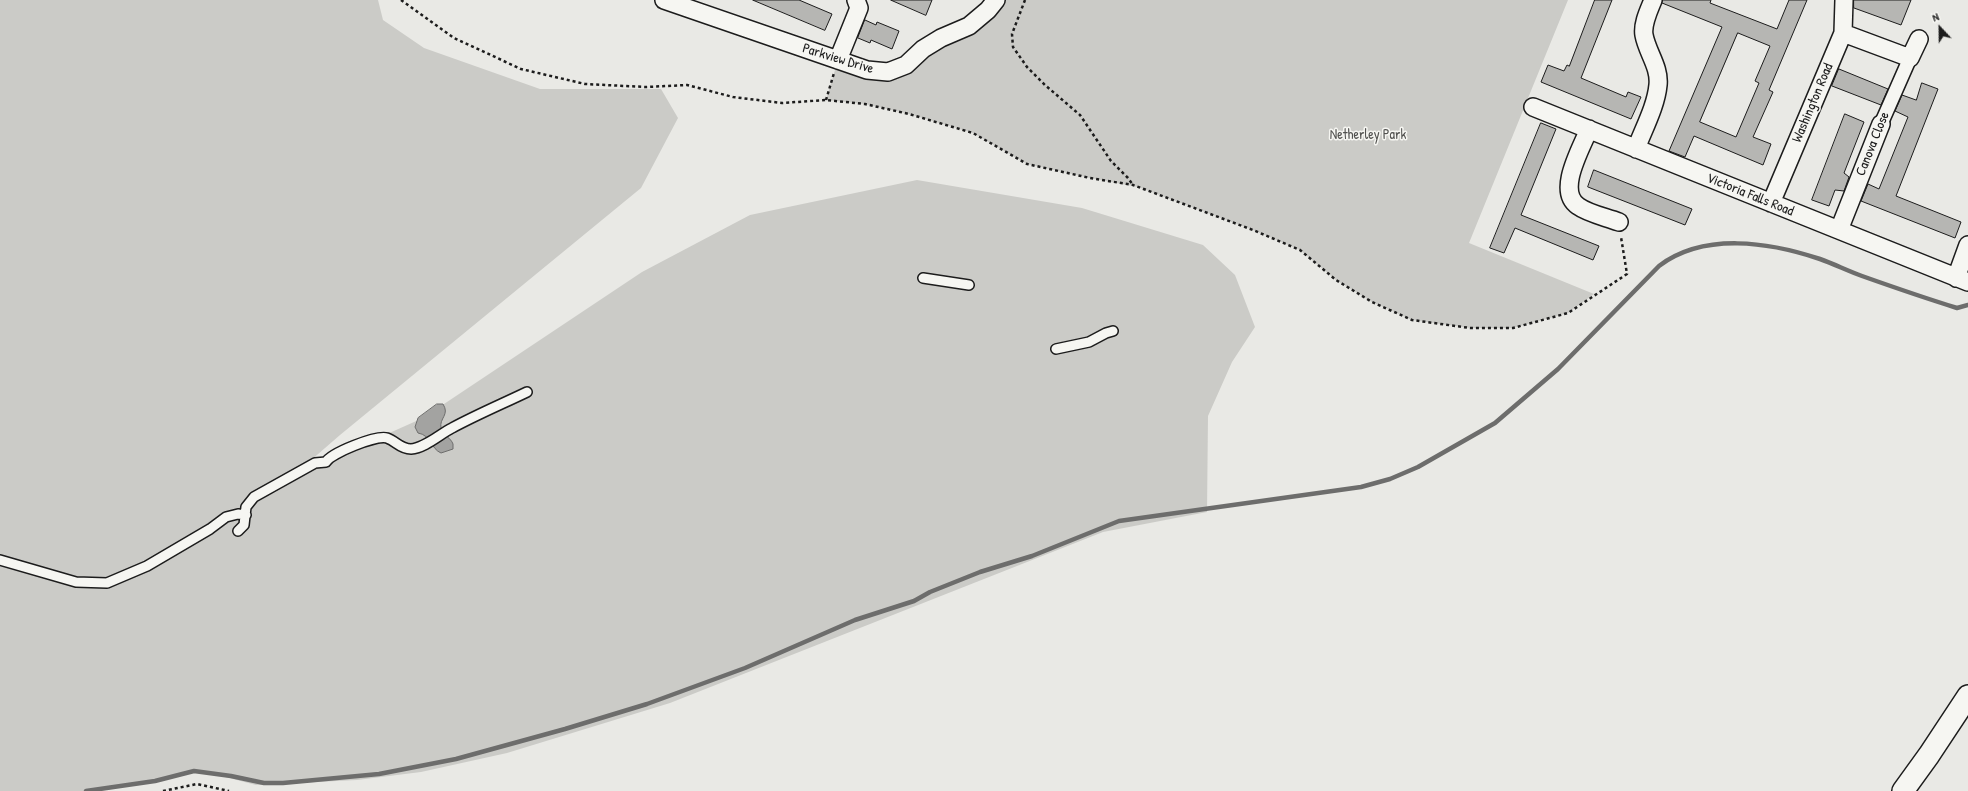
<!DOCTYPE html>
<style>
body{margin:0}
#map{position:relative;width:1968px;height:791px;overflow:hidden;background:#e9e9e5;font-family:"Patrick Hand",sans-serif}
canvas{display:block}
.north{position:absolute;left:1920px;top:8px;width:40px;height:40px;-webkit-text-stroke:3px #f6f6f2;paint-order:stroke;rotate:338deg;font-size:11px;font-weight:700;line-height:16px;text-align:center;color:#1c1c1c}
.north::after{content:'';display:block;margin:auto;width:14px;height:18px;background:#1c1c1c;clip-path:polygon(50% 0,100% 100%,50% 72%,0 100%)}
</style>
<div id="map">
<canvas width="1968" height="791"></canvas>
<div class="north">N</div>
</div>
<script>
const ctx = document.querySelector('canvas').getContext('2d');
ctx.lineJoin = 'round';
function paint(path, color) {
  ctx.fillStyle = color;
  ctx.fill(path, 'evenodd');
}
function trace(path, color, width, dash) {
  ctx.strokeStyle = color;
  ctx.lineWidth = width;
  ctx.lineCap = dash ? 'butt' : 'round';
  ctx.setLineDash(dash || []);
  ctx.stroke(path);
}
function label(font, color, halo, rows, align = 'center') {
  ctx.font = font + ' "Patrick Hand",sans-serif';
  ctx.lineWidth = 3;
  ctx.setLineDash([]);
  ctx.textBaseline = 'middle';
  ctx.strokeStyle = halo;
  ctx.fillStyle = color;
  for (const [text, x, y, turn = 0] of rows) {
    ctx.save();
    ctx.translate(x, y);
    ctx.rotate((+turn || 0) * Math.PI / 180);
    ctx.textAlign = isNaN(turn) ? turn : align;
    if (halo) ctx.strokeText(text, 0, 0);
    ctx.fillText(text, 0, 0);
    ctx.restore();
  }
}
const green = new Path2D(`
 M0,0h378l5,20 41,28 116,41h121l17,29 -37,70 -301,247 -68,59 68,-39 83,-37 219,-146 108,-57 167,-35 165,28 121,37 32,30 20,52 -23,35 -24,54 -1,96 -104,20 -433,171 -163,50 -86,19 -64,8 -101,5 -42,-11 -20,-3 -34,10 -61,10h-99z
 M996,0h572l-99,243 125,51 -26,19 -55,15h-43l-58,-8 -40,-18 -36,-22 -36,-30 -47,-20 -115,-43 -48,-9 -63,-14 -54,-31 -64,-19 -44,-10 -39,-4 12,-40 50,12z`);
const water = new Path2D(`
 M437,404h6c7,11 -4,14 -2,24 2,7 10,10 12,16v5l-12,4c-10,-4 -10,-18 -23,-20l-3,-6 3,-9z`);
const stream = new Path2D(`
 M86,791l69,-10 39,-10 37,5 33,7h19l96,-9 77,-15 109,-30 82,-25 98,-36 110,-48 59,-19 16,-9 50,-20 52,-16 87,-35 242,-34 29,-8 28,-12 77,-44 63,-54 101,-103c45,-34 110,-24 161,-7 14,5 28,12 42,17 31,11 63,22 95,32l11,-3`);
const building = new Path2D(`
 M753,0h46l33,14 -7,16z
 M891,0h41l-6,15z
 M1595,0h17l-31,78 45,19 2,-5 13,5 -10,22 -90,-37 7,-17 16,6 3,-6 2,1z
 M1663,0h48l-1,3 67,26 12,-29h18l-38,90 4,2 -20,45 18,7 -8,21 -69,-29 -9,21 -16,-6 53,-124 -60,-24zM1738,33l32,13 -15,35 4,2 -23,54 -36,-15z
 M1854,0h57l-10,25 -47,-17z
 M865,20l11,5 1,-3 22,9 -7,18 -21,-9 -1,3 -12,-5z
 M1839,69l49,20 -7,16 -49,-19z
 M1922,83l16,6 -42,107 65,26 -6,16 -94,-37 7,-17 11,5 29,-72 -13,-6 7,-16 14,5z
 M1845,114l19,8 -20,51 5,4 -5,14 -9,-1 -6,16 -17,-6z
 M1541,123l15,6 -35,86 78,31 -6,14 -78,-32 -11,25 -14,-5z
 M1594,170l98,39 -7,16 -97,-38z`);
const path = new Path2D(`
 M401,0l53,38 67,31 64,15 61,3 41,-2 46,12 49,6 44,-3 39,4 44,10 64,19 54,31 63,14 43,7 120,45 47,20 36,30 36,22 40,18 58,8h43l55,-15 59,-39 -6,-37
 M1025,0l-13,34 1,13 14,20 18,18 35,30 31,46 17,17 5,7
 M826,100l8,-27
 M163,791l34,-7 32,7`);
const service = new Path2D(`
 M923,278l46,7
 M1056,349l33,-7 17,-9 7,-2
 M238,531l6,-6 2,-18 8,-10 61,-34 11,-1c5,-9 50,-27 61,-24 9,3 13,11 24,11 14,-1 29,-15 41,-21 24,-13 50,-24 75,-36
 M0,560l76,22 31,1 40,-17 63,-37 16,-12 12,-3 8,1`);
const pedestrian = new Path2D(`
 M1881,124l29,-66`);
const minor = new Path2D(`
 M664,0l203,70 21,2 18,-7 17,-16 18,-11 28,-12 19,-16 8,-10
 M1843,33l67,25 9,-19
 M838,60l21,-52 -3,-8
 M1533,107l435,175
 M1589,129c-8,20 -33,62 -11,77 11,8 28,11 41,16
 M1636,149c8,-21 20,-43 22,-64 2,-18 -11,-33 -14,-50 -2,-11 5,-25 9,-35
 M1771,203l72,-170 1,-33
 M1839,230l42,-106
 M1956,278l12,-33`);
const tertiary = new Path2D(`
 M1903,791l26,-36 39,-59`);
const streetNames = [
 ["Parkview Drive",838,59,17],
 ["Washington Road",1813,103,-67],
 ["Canova Close",1873,144,-68],
 ["Victoria Falls Road",1750,195,22]
];
const parkNames = [
 ["Netherley Park",1368,135]
];
paint(green, '#cbcbc7');
paint(water, '#a3a3a1');
trace(water, '#6d6d6c', 1);
trace(stream, '#6d6d6c', 4.5);
paint(building, '#b6b6b3');
trace(building, '#1c1c1c', 1);
trace(service, '#1c1c1c', 12);
trace(pedestrian, '#1c1c1c', 16);
trace(minor, '#1c1c1c', 20);
trace(tertiary, '#1c1c1c', 24);
trace(path, '#1c1c1c', 2.5, [3, 3]);
trace(service, '#f6f6f2', 9);
trace(pedestrian, '#f6f6f2', 13);
trace(minor, '#f6f6f2', 17);
trace(tertiary, '#f6f6f2', 21);
label('14px', '#1c1c1c', '#f6f6f2', streetNames);
label('14px', '#51514f', '#f6f6f2', parkNames);
</script>
